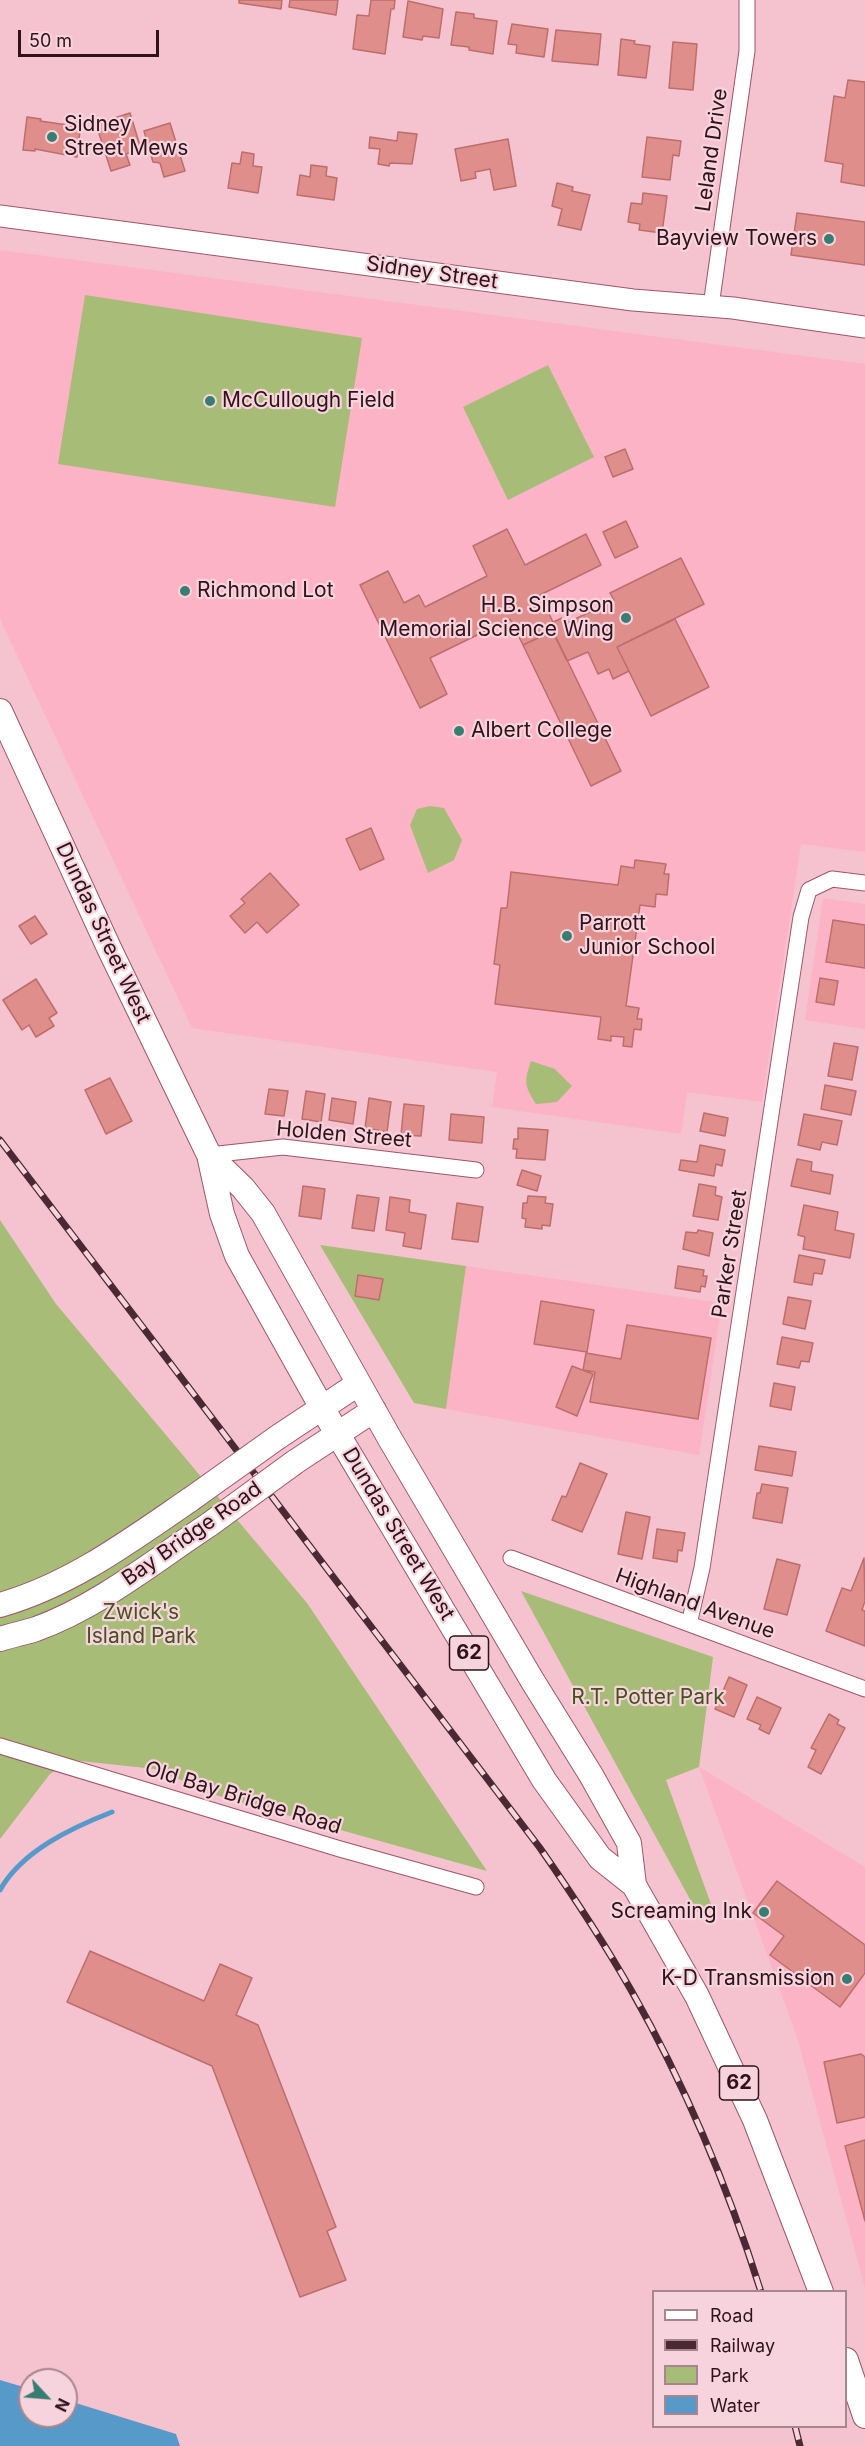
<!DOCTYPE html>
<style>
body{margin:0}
#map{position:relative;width:865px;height:2446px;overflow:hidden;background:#f5c2cf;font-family:Inter,sans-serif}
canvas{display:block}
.legend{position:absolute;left:652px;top:2290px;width:195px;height:138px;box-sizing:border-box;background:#f7d4dd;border:2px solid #a7868f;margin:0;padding:8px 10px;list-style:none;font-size:18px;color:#2f121b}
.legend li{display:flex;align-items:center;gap:12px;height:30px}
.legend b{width:30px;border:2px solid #a7868f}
.north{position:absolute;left:18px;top:2368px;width:60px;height:60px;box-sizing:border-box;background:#f7d4dd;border:2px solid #a7868f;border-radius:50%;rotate:116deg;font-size:16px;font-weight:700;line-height:24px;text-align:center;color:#2f121b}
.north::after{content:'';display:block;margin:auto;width:21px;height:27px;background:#387d72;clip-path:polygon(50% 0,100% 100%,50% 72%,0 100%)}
.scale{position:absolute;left:18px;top:30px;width:141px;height:27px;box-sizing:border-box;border:3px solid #2f121b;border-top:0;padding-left:8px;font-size:18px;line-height:21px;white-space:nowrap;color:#2f121b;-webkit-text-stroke:4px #f7d4dd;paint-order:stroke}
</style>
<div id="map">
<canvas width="865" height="2446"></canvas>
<ul class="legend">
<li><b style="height:8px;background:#fff"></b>Road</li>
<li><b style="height:8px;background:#492933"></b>Railway</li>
<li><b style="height:16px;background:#a7bc76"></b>Park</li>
<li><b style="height:16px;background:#579aca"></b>Water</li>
</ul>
<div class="north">N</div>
<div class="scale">50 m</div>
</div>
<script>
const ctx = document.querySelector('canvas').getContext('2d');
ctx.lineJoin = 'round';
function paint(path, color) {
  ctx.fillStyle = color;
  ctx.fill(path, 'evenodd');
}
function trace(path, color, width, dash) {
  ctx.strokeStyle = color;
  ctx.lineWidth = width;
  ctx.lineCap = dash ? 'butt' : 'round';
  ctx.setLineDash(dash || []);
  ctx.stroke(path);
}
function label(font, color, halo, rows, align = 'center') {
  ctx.font = font + ' Inter,sans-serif';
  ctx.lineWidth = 4.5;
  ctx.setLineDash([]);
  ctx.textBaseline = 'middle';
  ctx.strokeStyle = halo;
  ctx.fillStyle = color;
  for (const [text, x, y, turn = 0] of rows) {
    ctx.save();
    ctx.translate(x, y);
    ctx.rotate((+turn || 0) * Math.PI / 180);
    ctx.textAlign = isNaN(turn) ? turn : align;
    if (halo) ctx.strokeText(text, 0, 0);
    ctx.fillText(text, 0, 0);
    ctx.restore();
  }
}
const built = new Path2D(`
 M0,250l865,114v488l-64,-8 -39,258 -75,-10 -6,42 -189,-27 5,-35 -305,-44 -192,-409z
 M823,898l42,6v125l-60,-9z
 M466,1266l256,37 -23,152 -253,-46z
 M699,1767l166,100v421l-68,-251z`);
const green = new Path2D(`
 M85,295l277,43 -27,169 -277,-43z
 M548,365l46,92 -86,43 -45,-93z
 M430,806l14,2 18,32 -8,20 -26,13 -18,-48 7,-16z
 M531,1061l24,8 17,17 -15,16 -21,2c-12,-19 -12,-22 -5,-43z
 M0,1220l56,84 251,299 180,268 -268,-75 -64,-27 -84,-9 -21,14 -50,65z
 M320,1245l146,21 -20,143 -32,-6z
 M521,1591l192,66 -14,110 -33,13 46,127 -15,5z`);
const water = new Path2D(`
 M0,2380l30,9v27h36v-16l110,34 4,12h-180z`);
const stream = new Path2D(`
 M0,1890c22,-39 71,-62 112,-78`);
const building = new Path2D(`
 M239,0h43l-1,9 -42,-6z
 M290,0h48l-2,15 -47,-8z
 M371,0h24l-1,9h-3l-6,45 -32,-5 4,-34 12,1z
 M408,1l35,8 -4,29 -16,-2 -1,4 -19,-3z
 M456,12l18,2v4l23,3 -4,33 -24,-4v-3l-18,-2z
 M512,24l36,5 -4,28 -28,-4 1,-8 -9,-1z
 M556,30l45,4 -3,31 -46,-4z
 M621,39l14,2 -1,3 16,2 -4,32 -28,-3z
 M673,42l24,2 -4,46 -24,-2z
 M848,80l17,2v104l-24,-4 2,-18 -18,-3 9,-65 11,2z
 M130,113l11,36 -15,5 4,11 -19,6 -15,-47z
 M27,117l14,2 -1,2 28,4v-5l13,2 -4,35 -42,-8v2l-12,-1z
 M170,123l15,48 -21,6 -4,-14 -7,-1 -9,-31z
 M398,132l19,2 -5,30 -22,-1 -1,3 -11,-2 2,-15 -11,-1 1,-11 27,4z
 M647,137l34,4 -2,15 -6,-1 -3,25 -28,-3z
 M508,139l8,47 -22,4 -4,-21 -15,3 1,6 -15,3 -6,-32z
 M242,152l12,2 -1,12 9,1 -4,26 -30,-5 4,-25 8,1z
 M311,165l16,2 -1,9 11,2 -3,22 -37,-5 3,-20 10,2z
 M557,183l16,4 -1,4 18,4 -9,35 -23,-5 4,-16 -10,-3z
 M643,193l24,3 -5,37 -23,-3 1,-6 -12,-2 3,-19 11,1z
 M797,213l68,9v43l-74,-10z
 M625,449l8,20 -20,8 -8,-20z
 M626,521l12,26 -23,11 -12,-26z
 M507,529l18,36 61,-31 15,31 -61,30 13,27 -4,2 4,7 -30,14 -13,-26 -80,39 17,36 -27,14 -60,-123 28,-14 16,32 15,-8 6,12 62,-31 -14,-30z
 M681,558l23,46 -87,43 12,24 -16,8 -4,-10 -11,5 -10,-22 -21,9 -18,-37 13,-6 3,6 49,-24 -4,-7z
 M675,619l34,68 -58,29 -34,-69z
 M553,631l68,140 -30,15 -68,-141z
 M371,828l13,31 -24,11 -14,-31z
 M635,860l31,4 -2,10h5l-2,21 -11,-1 -1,13 -15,-2 -14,101 13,2 -2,11h5l-1,11 -7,-1 -2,18 -9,-1 1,-9 -13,-1v5l-13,-2 3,-22 -106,-13 5,-39 -6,-1 7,-56h6l4,-36 107,13 3,-19 13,2z
 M270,873l29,32 -32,28 -10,-11 -12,11 -15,-17 15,-13 -4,-4z
 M35,916l12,18 -16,10 -12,-18z
 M833,920l32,5v43l-39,-6z
 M820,978l18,3 -4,24 -18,-3z
 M36,979l21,34 -8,5 5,8 -18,11 -7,-12 -7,5 -19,-30z
 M834,1043l24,4 -6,33 -24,-4z
 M110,1078l22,43 -26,13 -21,-44z
 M825,1085l31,6 -5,24 -30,-6z
 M269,1089l19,2 -4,25 -19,-2z
 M306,1091l19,3 -4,28 -19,-3z
 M332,1098l24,4 -3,22 -24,-4z
 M369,1098l22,4 -4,30 -22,-4z
 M404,1104l20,2 -3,30 -20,-1z
 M704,1113l24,5 -3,18 -25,-5z
 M451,1114l33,3 -2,26 -33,-3z
 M804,1114l38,7 -5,24 -15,-3 -2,8 -22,-5z
 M518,1128l30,2 -3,30 -29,-2 1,-9h-4l1,-10h4z
 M700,1145l25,5 -3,16 -6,-2 -2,12 -35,-6 2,-10 16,2z
 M797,1159l15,3 -1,9 22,4 -3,19 -39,-8z
 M522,1170l19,6 -4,15 -20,-6z
 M699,1184l17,3 -1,8 7,2 -4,23 -25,-4z
 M303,1186l22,3 -4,30 -22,-3z
 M357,1195l22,3 -5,33 -22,-3z
 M528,1196l18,1 -1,6 8,1 -3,22 -8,-1v4l-17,-2 1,-8 -4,-1 1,-15h4z
 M390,1197l20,3 -1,12 17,3 -5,34 -18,-3 2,-13 -19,-3z
 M457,1203l26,4 -5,35 -26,-3z
 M804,1205l34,7 -3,18 19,4 -4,24 -47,-9 2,-12 -7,-2z
 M698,1230l15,3 -4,23 -26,-7 3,-17 11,1z
 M799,1255l26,5 -3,14 -8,-1 -2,12 -18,-3z
 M678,1266l26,4 -1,6h4l-2,11 -4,-1 -1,6 -25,-4z
 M358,1275l25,4 -4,21 -24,-4z
 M788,1297l23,4 -6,28 -22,-5z
 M541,1301l53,9 -7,42 -53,-8z
 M627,1325l84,13 -13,81 -108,-17 5,-30 -12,-2 3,-17 35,6z
 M782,1337l31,6 -4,19 -8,-1 -2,7 -22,-4z
 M572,1366l21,8 -16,42 -21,-9z
 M774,1383l21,4 -4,23 -21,-4z
 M759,1446l37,6 -4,24 -37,-6z
 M580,1463l27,11 -25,58 -30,-12 10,-24 4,1z
 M762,1484l26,4 -6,35 -29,-5 4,-25h3z
 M626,1512l24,5 -8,42 -24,-5z
 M657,1529l28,4 -3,18 -4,-1 -1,12 -24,-4z
 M864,1558l1,43 -3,9 3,1v35l-39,-15 16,-43 9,3z
 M777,1559l23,6 -13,50 -23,-6z
 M729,1677l18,8 -13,32 -19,-8z
 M757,1697l24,11 -12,26 -10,-5 2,-4 -14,-6z
 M829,1714l10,6 -2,4 8,4 -24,46 -13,-7 8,-17 -5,-2z
 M777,1881l88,64v28l-25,34 -70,-52 14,-19 -31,-23z
 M90,1951l114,50 16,-37 32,14 -16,37 22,10 78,202 -9,4 19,49 -46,17 -88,-231 -145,-64z
 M861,2054l4,3v60l-28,6 -13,-61z
 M865,2140v81l-20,-75z`);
const minor = new Path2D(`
 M711,306l36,-255v-51
 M209,1155l74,-8 193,23
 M511,1558l354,131
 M689,1624l13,-56 99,-651 8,-27 23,-11 33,4
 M0,1746l340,103 136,38`);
const secondary = new Path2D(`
 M0,216l633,84 100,8 132,19`);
const primary = new Path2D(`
 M0,711l109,237 100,207 13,59 15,42 85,152 222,372 56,78 34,27 63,111 58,124 66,172
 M209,1155l34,33 20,25 127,226 142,241 59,95 38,68 5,42
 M278,1437l80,-53
 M295,1462l79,-52
 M0,1605c71,-20 131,-65 191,-106
 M0,1639c12,-4 24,-6 36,-10 63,-23 118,-68 174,-105
 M846,2360l19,56`);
const rail = new Path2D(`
 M0,1140l540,708c32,46 63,93 91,142 54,95 97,197 130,302
 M795,2426l5,20`);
const primaryBridge = new Path2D(`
 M191,1499l87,-62
 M210,1524l85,-62`);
const markers = [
 [52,137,6,"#387d72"],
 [829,239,6,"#387d72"],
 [210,401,6,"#387d72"],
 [185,591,6,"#387d72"],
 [626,618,6,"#387d72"],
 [459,731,6,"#387d72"],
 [567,936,6,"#387d72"],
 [764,1912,6,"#387d72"],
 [847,1979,6,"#387d72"]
];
const shields = [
 [469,1653,39],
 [739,2083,39]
];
const shieldNames = [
 ["62",469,1653],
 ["62",739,2083]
];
const poiNames = [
 ["Sidney",64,125],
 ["Street Mews",64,149],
 ["Bayview Towers",817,239,"right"],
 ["McCullough Field",222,401],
 ["Richmond Lot",197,591],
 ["H.B. Simpson",614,606,"right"],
 ["Memorial Science Wing",614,630,"right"],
 ["Albert College",471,731],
 ["Parrott",579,924],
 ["Junior School",579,948],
 ["Screaming Ink",752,1912,"right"],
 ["K-D Transmission",835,1979,"right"]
];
const streetNames = [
 ["Leland Drive",712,150,-82],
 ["Sidney Street",432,273,8],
 ["Dundas Street West",103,933,65],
 ["Holden Street",344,1135,5],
 ["Parker Street",730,1254,-81],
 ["Bay Bridge Road",192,1534,-35],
 ["Dundas Street West",398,1534,59],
 ["Highland Avenue",695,1604,20],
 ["Old Bay Bridge Road",243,1798,17]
];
const parkNames = [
 ["Zwick's",141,1613],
 ["Island Park",141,1637],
 ["R.T. Potter Park",648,1698]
];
paint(built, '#fcb3c6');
paint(green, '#a7bc76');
paint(water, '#579aca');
trace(stream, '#579aca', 5);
paint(building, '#df8e8b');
trace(building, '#bc6e6c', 1.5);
trace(minor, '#9f566b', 17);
trace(secondary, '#9f566b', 23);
trace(primary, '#9f566b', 26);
trace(minor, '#fff', 15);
trace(secondary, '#fff', 21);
trace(primary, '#fff', 24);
trace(rail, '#492933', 7);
trace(rail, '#f7d4dd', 4.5, [14]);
trace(primaryBridge, '#9f566b', 26, []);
trace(primaryBridge, '#fff', 24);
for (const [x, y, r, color] of markers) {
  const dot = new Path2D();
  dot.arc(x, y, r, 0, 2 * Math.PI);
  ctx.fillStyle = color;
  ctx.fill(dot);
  trace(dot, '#f7d4dd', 2);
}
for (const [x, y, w] of shields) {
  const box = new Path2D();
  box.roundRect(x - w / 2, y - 17, w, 34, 4.5);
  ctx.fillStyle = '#f7d4dd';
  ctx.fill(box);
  trace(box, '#2f121b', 1.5);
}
label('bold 20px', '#2f121b', null, shieldNames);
label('21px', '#2f121b', '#f7d4dd', poiNames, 'left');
label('21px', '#2f121b', '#f7d4dd', streetNames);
label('21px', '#45521e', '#f7d4dd', parkNames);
</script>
